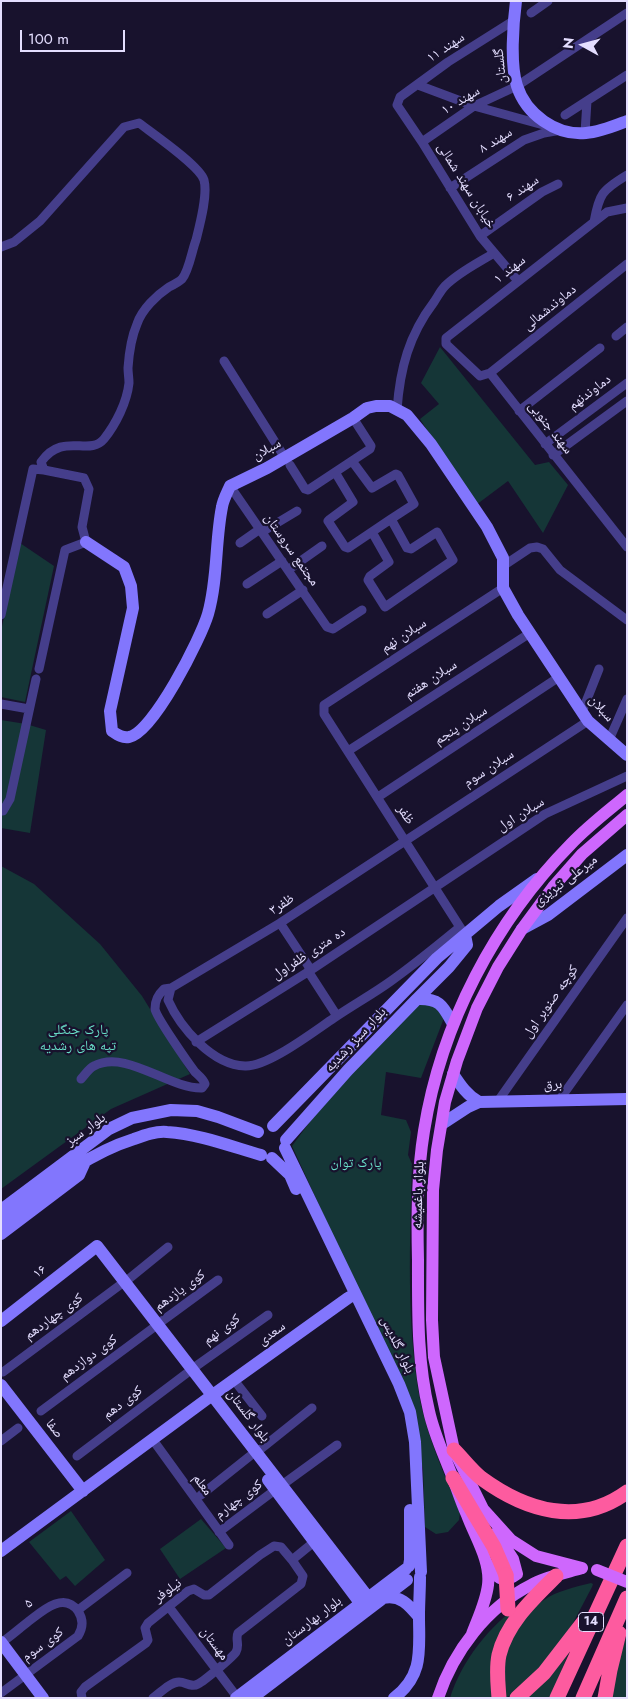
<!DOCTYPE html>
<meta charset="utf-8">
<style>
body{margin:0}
#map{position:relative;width:628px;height:1699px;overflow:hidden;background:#18122d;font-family:Jost,sans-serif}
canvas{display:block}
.frame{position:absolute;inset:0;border:2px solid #e4deff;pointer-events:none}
.north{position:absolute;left:558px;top:20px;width:50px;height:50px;-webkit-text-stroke:4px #18122d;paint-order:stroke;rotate:277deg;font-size:14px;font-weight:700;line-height:20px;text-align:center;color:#e4deff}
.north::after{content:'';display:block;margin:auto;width:18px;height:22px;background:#e4deff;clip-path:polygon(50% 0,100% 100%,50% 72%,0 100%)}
.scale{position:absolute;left:20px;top:30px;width:105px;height:22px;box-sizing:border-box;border:2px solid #e4deff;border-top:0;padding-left:6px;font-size:15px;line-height:18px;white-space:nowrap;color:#e4deff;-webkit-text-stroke:4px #18122d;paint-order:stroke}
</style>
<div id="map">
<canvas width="628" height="1699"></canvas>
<div class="frame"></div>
<div class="north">N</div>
<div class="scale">100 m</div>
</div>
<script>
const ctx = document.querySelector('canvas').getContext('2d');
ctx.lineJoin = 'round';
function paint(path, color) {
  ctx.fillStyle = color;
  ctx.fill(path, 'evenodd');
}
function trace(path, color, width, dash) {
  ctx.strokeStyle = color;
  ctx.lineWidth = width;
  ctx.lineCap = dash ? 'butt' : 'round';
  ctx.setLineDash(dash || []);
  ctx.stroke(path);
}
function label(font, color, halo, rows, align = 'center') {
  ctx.font = font + ' Jost,"Noto Naskh Arabic",sans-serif';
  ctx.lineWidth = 4.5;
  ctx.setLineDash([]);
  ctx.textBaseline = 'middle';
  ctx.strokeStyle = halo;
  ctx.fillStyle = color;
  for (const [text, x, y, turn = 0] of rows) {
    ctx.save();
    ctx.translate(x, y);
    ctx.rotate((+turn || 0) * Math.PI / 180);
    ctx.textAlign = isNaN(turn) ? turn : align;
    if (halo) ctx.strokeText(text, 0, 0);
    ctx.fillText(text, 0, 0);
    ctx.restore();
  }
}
const green = new Path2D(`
 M440,347l95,118 14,-3 19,23 -25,48 -35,-52 -32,24 -56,-86 19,-15 -18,-21z
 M20,543l34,23 -29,136 -24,-5v-66z
 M1,720l25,4 20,6 -16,103 -29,-5z
 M1,866l33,18 66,60 42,52 48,78 -79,35 -110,80z
 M424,1004l12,1 8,13 -23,60 -35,-6 -5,43 25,5 5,12 -3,23 4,9c-2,78 -6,159 8,236 8,39 25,76 40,112l-1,8 -11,12 -12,2 -11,-7 -2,-58 -15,-69 -116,-254 34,-46 90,-94z
 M71,1511l34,49 -30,26 -9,-10 -6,4 -31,-38z
 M201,1519l25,29 -46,31 -20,-30z
 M591,1583l2,1 -1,3 -28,53 -44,49 -14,9c-1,-12 -5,-27 -2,-39 5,-23 20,-46 40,-59 13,-9 31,-13 47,-17z
 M522,1604l-7,10 -21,84h-44c11,-36 40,-74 72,-94z
 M627,1633v65h-16l2,-17z
 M572,1645l-22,53h-22l29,-30z`);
const street = new Path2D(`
 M531,13l17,-12
 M513,21l-65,41 -48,35 -3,8 25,37 58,94 38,45
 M418,85l56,21 73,20
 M565,115l62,-40
 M585,133l2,-32
 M422,142l52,-36 43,-20 110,-73
 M450,188l74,-48 20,-7 17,-3
 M627,208l-20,4 -13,10 -148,116v6l34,32 10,-3 137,-109
 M594,222c5,-28 8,-32 33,-47
 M480,236l62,-44 16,-8
 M1,247l13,-5 26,-21 84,-94 15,-4c13,10 61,43 65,57 4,15 -4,44 -8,60 -4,10 -7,31 -14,39 -3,3 -9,6 -13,8 -12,8 -27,22 -32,37 -6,14 -8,29 -9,44 0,5 1,10 1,15 -2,19 -13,41 -25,56 -15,18 -41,-8 -63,23l3,8 40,8 5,11 -7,38 4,15 -21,8 -26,119
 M616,336l11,-9
 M224,361l61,97
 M490,373l137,174
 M397,410c3,-42 12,-75 37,-108 4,-6 7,-12 11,-16 14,-14 33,-23 49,-33
 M519,411l81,-63
 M545,444l82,-61
 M553,455l74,-54
 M352,461l20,27 24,-14 2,1 16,29 -23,15 16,29 4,1 26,-17 16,28 -68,47 -17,-27 2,-4 19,-14 -17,-30
 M290,465l15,24 3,1 62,-41 1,-3 -18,-28
 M335,472l18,30 -23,17 -2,2 17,26 3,1 43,-29
 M230,486l97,141 6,2 29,-19
 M262,532l35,-21
 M240,543l20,-14
 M503,566l27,-18 7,-1 6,2 17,21 67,50
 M288,570l34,-24
 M247,584l35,-23
 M267,614l36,-24
 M1,615l32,-146 11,1
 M1,704l28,5
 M582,712l17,-43
 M609,740l18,-41
 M348,751l182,-118
 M378,797l181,-120
 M1,811h2l7,-12 26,-120
 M280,923l31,47
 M465,935l-141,-221v-9l179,-117
 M308,971l29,45
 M171,988l-3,12c12,27 44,65 77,66 23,1 68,-34 89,-48 19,-13 39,-24 57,-37 24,-17 47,-36 69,-54
 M196,1042l115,-72 234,-156 82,-38
 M81,1079c4,-4 8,-11 13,-13 32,-17 75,23 108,22l3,-4c-2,-6 -6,-8 -10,-12 -6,-8 -39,-55 -40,-63 0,-9 3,-14 9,-20l7,-1 109,-65 308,-202
 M560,1099l67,-94
 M498,1101l129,-183
 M125,1282l43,-35
 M158,1324l60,-44
 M192,1369l76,-54
 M3,1372l117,-87
 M234,1380l28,36
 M41,1411l112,-83
 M153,1440l76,105
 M1,1441l17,-13
 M257,1452l55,-44
 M77,1456l110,-83
 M282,1485l55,-40
 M201,1495l49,-39
 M219,1532l56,-42
 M169,1607l68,90
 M78,1610l49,-37
 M1,1643c10,-7 19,-15 28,-22 13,-10 35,-30 49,-10 6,9 5,17 0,25l-77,57
 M82,1698l-1,-6 4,-5 61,-44 2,-3 -3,-12 3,-5 40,-32 6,-2 10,6h5l51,-40 14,-9 7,1 11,13
 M153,1698c7,-5 17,-16 26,-16 7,0 12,6 19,2 6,-3 35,-27 38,-32 4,-7 -1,-13 2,-19l63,-49 2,-8 -11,-16 22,-18`);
const secondary = new Path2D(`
 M516,1c-3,23 -6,64 1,85 9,28 39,50 69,47 14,-1 28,-7 41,-12
 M86,542l38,25 7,19 2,22 -23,103 2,20c6,4 10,7 17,6 24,-4 72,-99 79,-123 10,-35 7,-72 14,-107 1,-7 5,-14 8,-21l37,-18 86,-50 14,-10 9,-2h14l17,9 24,29 56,83 16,31v30l15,27 64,97 6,9 39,34
 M522,929l26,-14 79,-60
 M417,999l32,-32 18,-22 -2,-10
 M453,1074c8,12 14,21 26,28
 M442,1124l26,-17 11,-5 148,-3
 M273,1126l164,-168 62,-52 38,-27
 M286,1140l62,-70 69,-71c23,-1 26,7 36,25
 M285,1148l114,236 11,28 5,30 6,130
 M272,1158l18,17 6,14
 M1,1210l108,-81 23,-11 39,-8 26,1 21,6 40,15
 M1,1222c42,-32 82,-67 133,-83 11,-4 22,-8 33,-7 32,2 63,14 94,23
 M1,1234l78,-59 5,-11
 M1,1321l96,-75 277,359
 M1,1385l82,106
 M268,1480l98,131
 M1,1551l206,-152 141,-101 7,-4
 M409,1566l1,-6v-50
 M383,1598c17,-4 26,7 36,19
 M1,1642l42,56
 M236,1698l170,-129
 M252,1698l155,-118
 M394,1698c30,-23 25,-48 25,-82 0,-13 1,-26 1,-39`);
const primary = new Path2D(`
 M486,1562c9,13 15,24 31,12l-4,-15 -17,-26
 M582,1568l-46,-12 -25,-16 -28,-31 -29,-59 -20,-93 -2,-37 1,-130 4,-40 8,-48 12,-41 20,-53 21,-41 24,-38 31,-42 29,-33 45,-39
 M472,1634c6,-16 14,-32 16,-49 3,-24 -13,-48 -21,-70 -6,-13 -10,-26 -15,-39 -8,-21 -18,-42 -23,-65 -12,-50 -11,-100 -11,-151 -1,-43 -1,-86 6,-129 17,-107 71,-210 147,-287 17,-18 37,-33 56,-49
 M438,1698c15,-46 49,-91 93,-113 15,-8 34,-12 51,-17`);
const highway = new Path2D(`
 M454,1450c9,9 17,20 27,28 45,33 98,49 146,14
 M453,1478l41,69 12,28
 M499,1698c-1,-15 -3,-29 0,-43 8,-33 35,-57 57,-79
 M517,1698l27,-25 41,-53
 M557,1698l70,-152
 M583,1698l44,-100
 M605,1698l5,-28 9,-37`);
const primaryBridge = new Path2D(`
 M597,1570l30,12`);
const highwayBridge = new Path2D(`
 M506,1575l2,34`);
const shields = [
 [591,1622,25]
];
const shieldNames = [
 ["14",591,1622]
];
const streetNames = [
 ["سهند ۱۱",446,48,-34],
 ["گلستان",501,66,-96],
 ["سهند ۱۰",461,101,-31],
 ["سهند ۸",496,141,-32],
 ["خیابان سهند شمالی",466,186,58],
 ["سهند ۶",523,189,-34],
 ["سهند ۱",510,270,-38],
 ["دماوندشمالی",550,308,-39],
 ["دماوندنهم",590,393,-37],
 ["سهند جنوبی",550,428,52],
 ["سبلان",267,450,-29],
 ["مجتمع سروستان",291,550,55],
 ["سبلان نهم",404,636,-33],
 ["سبلان هفتم",431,680,-33],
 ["سبلان",601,709,49],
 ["سبلان پنجم",461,726,-33],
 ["سبلان سوم",489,769,-33],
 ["ظفر",405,815,57],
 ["سبلان اول",521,815,-32],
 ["میرعلی تبریزی",566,881,-37],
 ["ظفر۳",282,905,-33],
 ["ده متری ظفراول",309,954,-33],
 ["کوچه صنوبر اول",551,1002,-55],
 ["بلوار سبز رشدیه",356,1040,-47],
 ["برق",553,1085,-2],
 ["بلوار سبز",86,1130,-36],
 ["بلوار باغمیشه",419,1195,-88],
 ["۱۶",40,1272,-38],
 ["کوی یازدهم",180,1291,-36],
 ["کوی چهاردهم",54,1317,-36],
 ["کوی نهم",222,1330,-36],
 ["سعدی",272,1334,-36],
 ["بلوار گلدیس",397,1345,64],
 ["کوی دوازدهم",89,1358,-36],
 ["کوی دهم",123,1403,-37],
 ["بلوار گلستان",248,1416,53],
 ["صفا",54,1429,52],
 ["معلم",202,1485,54],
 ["کوی چهارم",239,1500,-37],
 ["نیلوفر",168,1591,-36],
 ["۵",29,1604,-38],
 ["بلوار بهارستان",312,1621,-37],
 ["مهستان",214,1644,53],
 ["کوی سوم",43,1645,-36]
];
const parkNames = [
 ["پارک جنگلی",78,1031],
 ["تپه های رشدیه",78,1047],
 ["پارک توان",356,1164]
];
paint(green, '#153637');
trace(street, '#453e8b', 9);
trace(secondary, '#8276fd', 12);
trace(primary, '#ce67fd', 12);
trace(highway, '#fd5b9f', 15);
trace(primaryBridge, '#ce67fd', 12);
trace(highwayBridge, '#fd5b9f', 15);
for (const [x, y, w] of shields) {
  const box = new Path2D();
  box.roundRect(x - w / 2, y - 9.5, w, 19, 4);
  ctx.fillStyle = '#18122d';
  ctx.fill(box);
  trace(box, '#e4deff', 1);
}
label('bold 12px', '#e4deff', null, shieldNames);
label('14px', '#e4deff', '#18122d', streetNames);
label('14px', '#69e0c9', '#18122d', parkNames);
</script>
